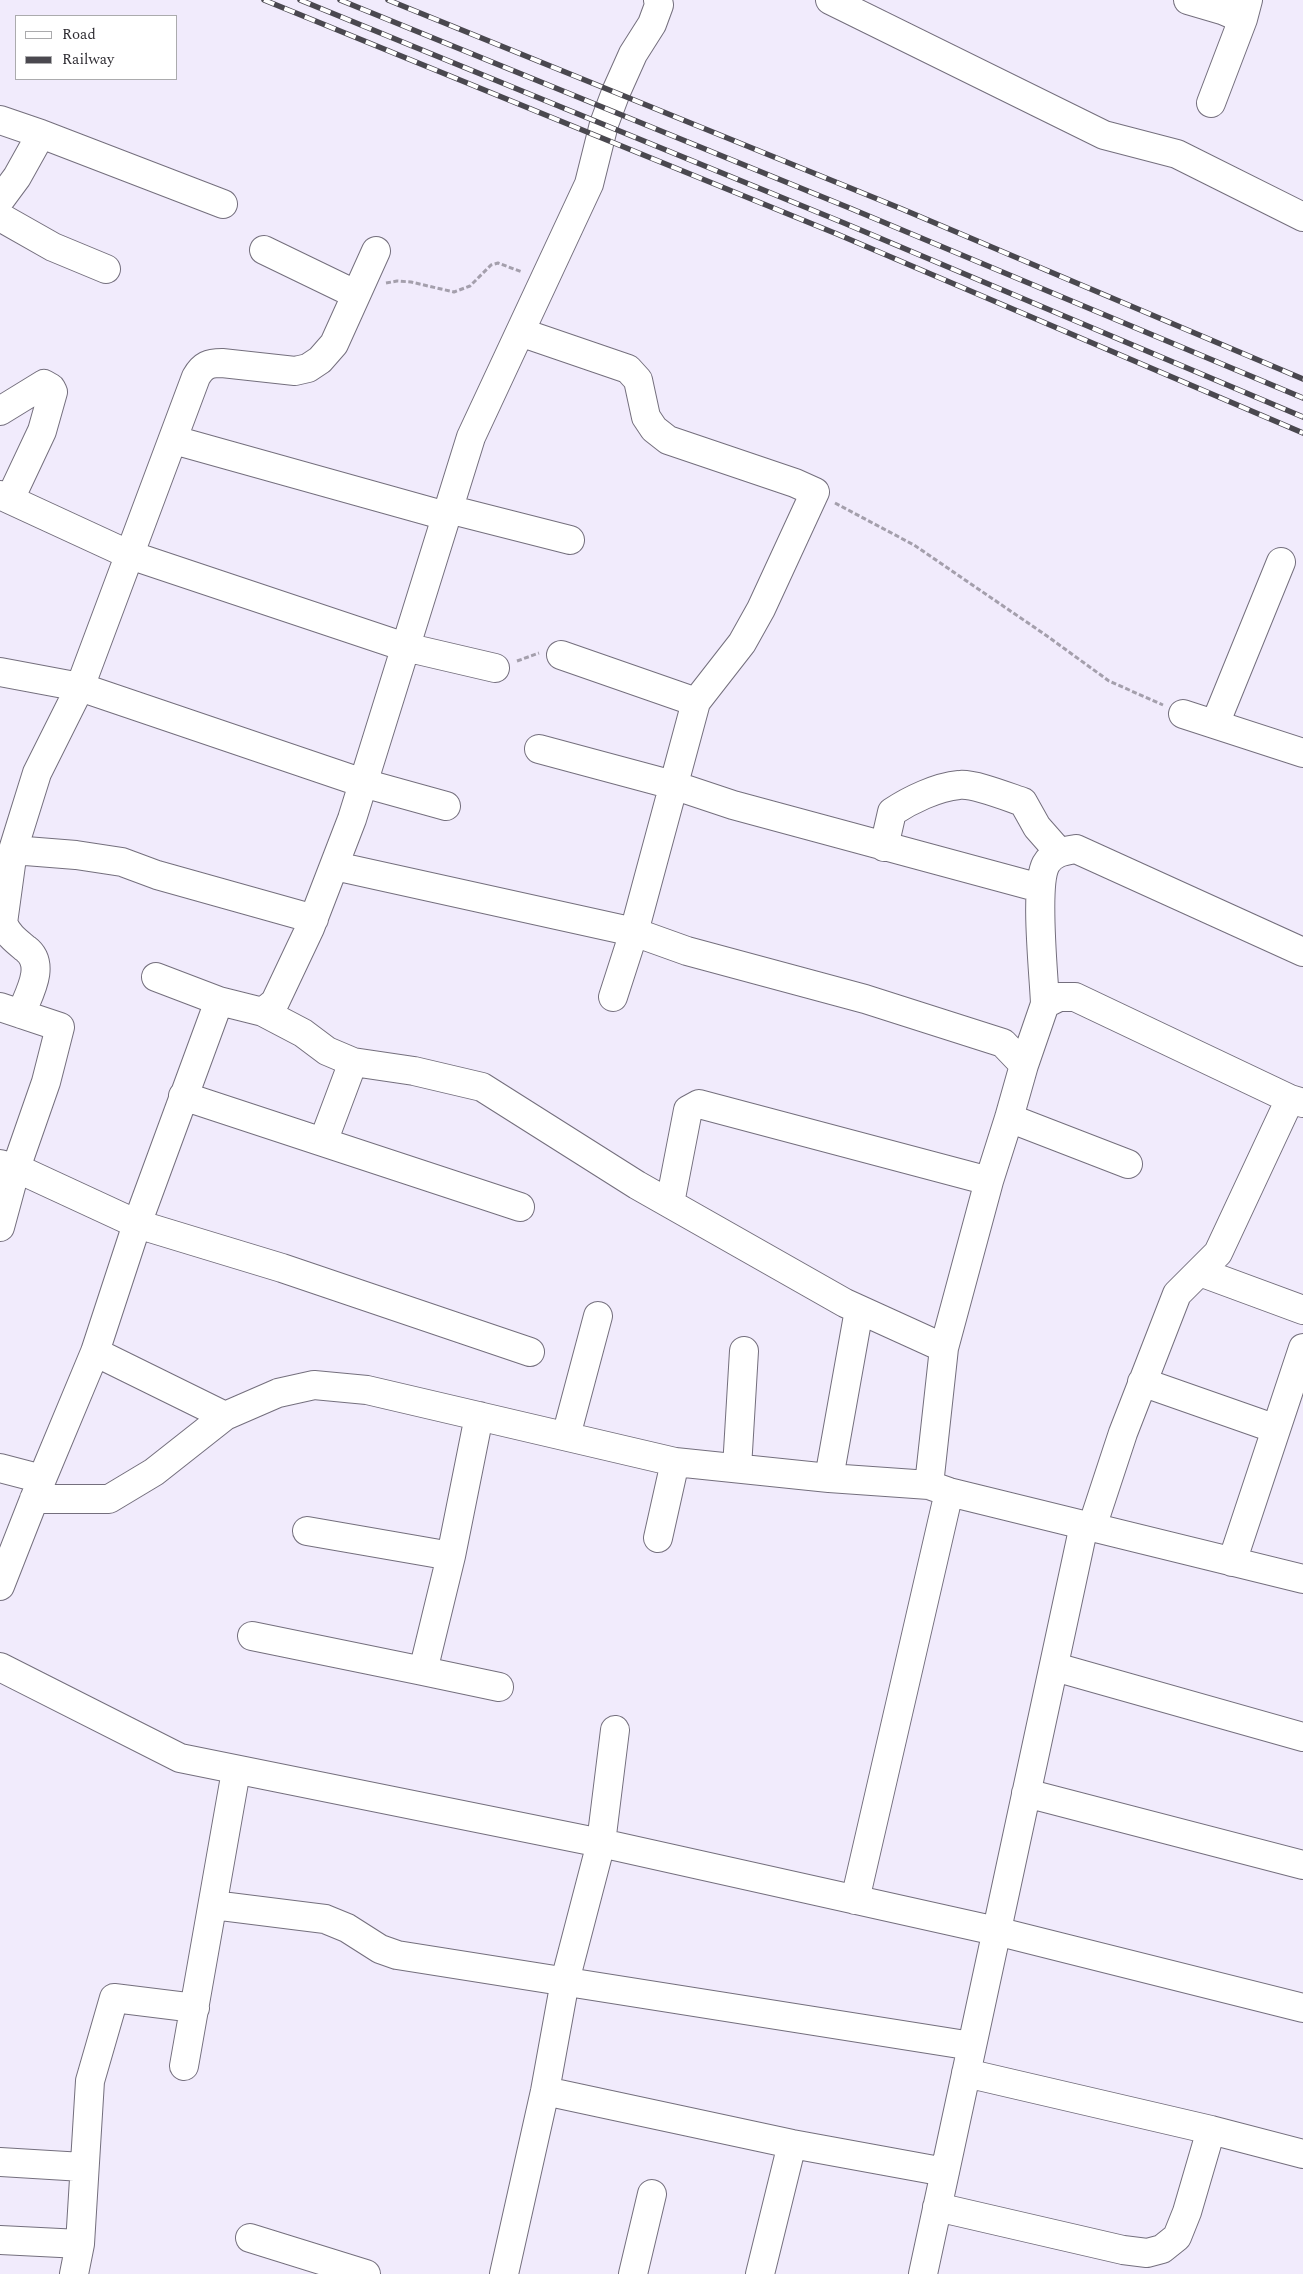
<!DOCTYPE html>
<style>
body{margin:0}
#map{position:relative;width:1303px;height:2274px;overflow:hidden;background:#f1ebfc;font-family:Spectral,serif}
canvas{display:block}
.legend{position:absolute;left:15px;top:15px;width:162px;height:65px;box-sizing:border-box;background:#fff;border:1px solid #ababad;margin:0;padding:6px 9px;list-style:none;font-size:15px;color:#2e2c32}
.legend li{display:flex;align-items:center;gap:10px;height:25px}
.legend b{width:25px;border:1px solid #ababad}
</style>
<div id="map">
<canvas width="1303" height="2274"></canvas>
<ul class="legend">
<li><b style="height:6px;background:#fff"></b>Road</li>
<li><b style="height:6px;background:#4a484f"></b>Railway</li>
</ul>
</div>
<script>
const ctx = document.querySelector('canvas').getContext('2d');
ctx.lineJoin = 'round';
function trace(path, color, width, dash) {
  ctx.strokeStyle = color;
  ctx.lineWidth = width;
  ctx.lineCap = dash ? 'butt' : 'round';
  ctx.setLineDash(dash || []);
  ctx.stroke(path);
}
const path = new Path2D(`
 M386,283l11,-2 14,1 43,10 16,-6 21,-21 7,-2 24,9
 M835,503l79,42 133,91 62,45 54,24
 M517,661l22,-8`);
const minor = new Path2D(`
 M830,0l274,135 73,19 126,63
 M1188,0l34,10 21,9
 M1211,103l32,-84 5,-19
 M0,120l41,14 -24,43 -17,23
 M41,134l182,70
 M0,217l53,30 53,22
 M264,250l91,44
 M520,332l108,37 10,11 8,37 8,12 14,11 127,43 20,9 -54,117 -19,34 -46,59 -62,230 -21,65
 M0,411l44,-27 7,4 2,4 -11,39 -32,68
 M174,440l272,76
 M0,495l130,60 275,92 90,21
 M448,509l122,31
 M561,655l135,47
 M0,672l80,15 283,96 83,23
 M1183,714l120,39
 M1215,724l66,-162
 M539,749l134,36 60,20 307,83
 M884,847l8,-35c18,-12 45,-25 67,-27 14,-2 49,12 64,17l14,25 22,25
 M13,850l24,-77 43,-86 116,-310c7,-12 13,-14 26,-14l73,8 13,-3 12,-8 14,-16 42,-93
 M335,866l299,66 53,19 178,48 138,44 21,22 -15,53 -20,63 -45,167 -15,137
 M0,922l3,1c6,13 12,17 23,26 21,16 2,46 -5,65
 M3,923l10,-73 63,5 46,7 35,13 157,44
 M156,977l63,24 44,11 12,-10 35,-74 42,-109 119,-382 118,-253 15,-60 12,-32 17,-38 19,-30 7,-19 -1,-5
 M1045,1004c-1,-29 -11,-118 1,-140 7,-12 19,-13 30,-15l227,103
 M0,1007l60,20 -14,55 -30,86 121,56 145,44 248,84
 M263,1012l40,21 24,18 26,11 61,9 68,16 155,98 208,118 99,45
 M1024,1065l21,-61 14,-7h16l215,102
 M183,1096l337,111
 M1009,1118l119,46
 M323,1142l30,-80
 M0,1164l16,4 -16,59
 M670,1203l18,-93 11,-6 290,77
 M1200,1272l103,38
 M95,1352l130,64
 M1142,1382l134,47
 M566,1436l32,-120
 M0,1468l42,11
 M737,1468l7,-117
 M829,1478l30,-168
 M34,1499h75l45,-27 71,-56 53,-23 36,-8 53,5 308,72 154,16 100,7 20,7 354,87
 M1092,1527l31,-94 54,-139 41,-41 72,-154 13,4
 M307,1531l144,25
 M658,1538l17,-76
 M1232,1562l71,-214
 M0,1586l42,-107 53,-127 42,-128 82,-223
 M252,1636l171,35 28,-115 28,-140
 M0,1667l180,91 421,85 395,88 307,77
 M1055,1667l248,70
 M423,1671l76,16
 M1026,1793l277,72
 M855,1900l94,-408
 M213,1905l112,14 22,9 33,21 17,6 575,91
 M184,2066l52,-295
 M966,2073l245,57 92,24
 M545,2091l247,53 153,28
 M0,2162l83,5
 M937,2207l186,43 24,3 15,-4 15,-12 10,-25 24,-82
 M250,2238l116,36
 M0,2240l80,4
 M74,2274l6,-30 10,-163 24,-83 81,10
 M504,2274l41,-183 20,-110 36,-138 14,-113
 M633,2274l19,-80
 M760,2274l32,-130
 M923,2274l161,-749`);
const rail = new Path2D(`
 M264,0l573,234 466,199
 M300,0l544,223 459,194
 M340,0l512,209 451,189
 M388,0l514,209 401,170`);
trace(minor, '#746f7d', 30);
trace(path, '#a49fac', 3, [5, 2.5]);
trace(minor, '#fff', 28);
trace(rail, '#4a484f', 5.5);
trace(rail, '#fff', 4, [11]);
</script>
